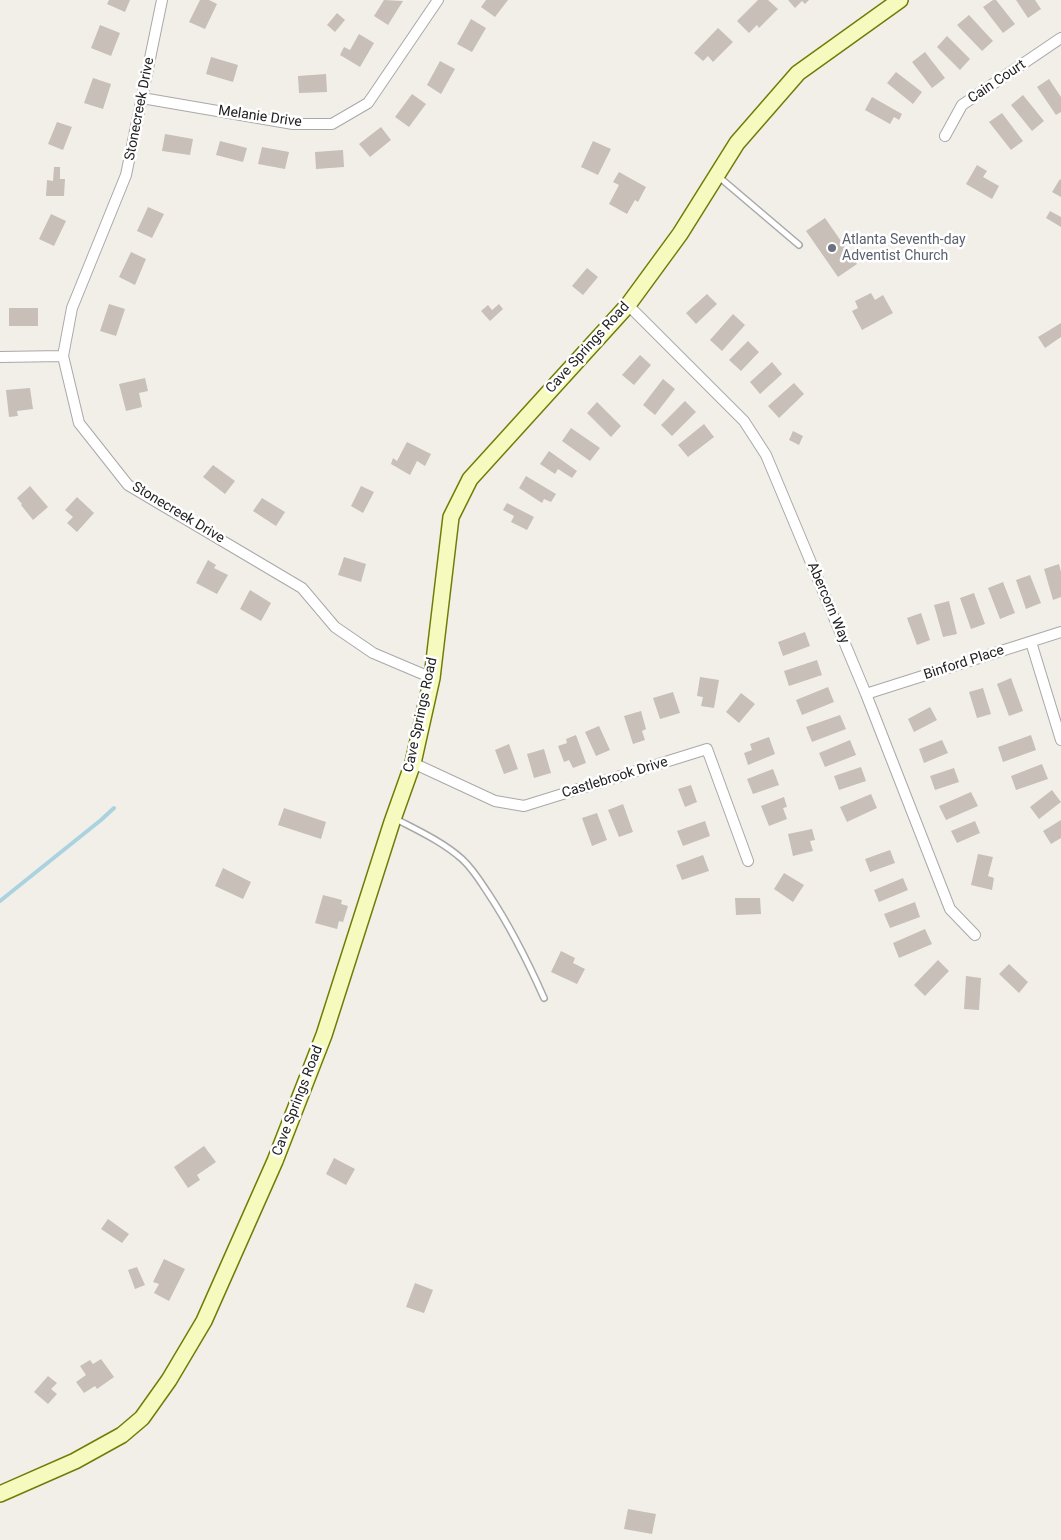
<!DOCTYPE html>
<style>
body{margin:0}
canvas{display:block;background:#f2efe9}
</style>
<canvas width="1061" height="1540"></canvas>
<script>
const ctx = document.querySelector('canvas').getContext('2d');
ctx.lineJoin = 'round';
function trace(path, color, width, dash) {
  ctx.strokeStyle = color;
  ctx.lineWidth = width;
  ctx.lineCap = dash ? 'butt' : 'round';
  ctx.setLineDash(dash || []);
  ctx.stroke(path);
}
function paint(path, color) {
  ctx.fillStyle = color;
  ctx.fill(path, 'evenodd');
}
function label(font, color, halo, rows, align = 'center') {
  ctx.font = font + ' Roboto,sans-serif';
  ctx.lineWidth = 5;
  ctx.setLineDash([]);
  ctx.textBaseline = 'middle';
  ctx.strokeStyle = halo;
  ctx.fillStyle = color;
  for (const [text, x, y, turn = 0] of rows) {
    ctx.save();
    ctx.translate(x, y);
    ctx.rotate((+turn || 0) * Math.PI / 180);
    ctx.textAlign = isNaN(turn) ? turn : align;
    if (halo) ctx.strokeText(text, 0, 0);
    ctx.fillText(text, 0, 0);
    ctx.restore();
  }
}
const stream = new Path2D(`
 M0,901l101,-81 13,-12`);
const building = new Path2D(`
 M109,0h21l-5,12 -18,-8z
 M200,0h9l8,4 -12,25 -16,-7z
 M384,0l19,1 -15,24 -14,-9z
 M486,0h22l-13,17 -14,-10z
 M758,0h10l10,9 -19,19 -2,-3 -8,8 -12,-12z
 M788,0h21l-4,4 -3,-3 -7,7z
 M993,0h3l19,24 -12,9 -20,-26z
 M1016,0h19l6,9 -13,9z
 M337,13l8,7 -10,12 -8,-7z
 M969,15l24,26 -11,10 -25,-26z
 M471,19l15,9 -14,24 -15,-8z
 M100,25l20,8 -9,23 -20,-8z
 M718,28l15,14 -20,20 -5,-6 -5,5 -9,-8z
 M359,34l15,9 -14,24 -20,-12 4,-8 6,3z
 M947,36l23,23 -10,11 -23,-23z
 M925,52l20,26 -13,10 -20,-26z
 M211,57l27,8 -5,17 -27,-8z
 M440,61l15,8 -14,25 -14,-9z
 M896,72l26,20 -9,12 -26,-21z
 M326,74l1,18 -28,1 -1,-17z
 M93,78l18,6 -8,25 -19,-6z
 M1049,79l12,18v15l-5,3 -19,-28z
 M412,94l14,10 -17,23 -14,-10z
 M1023,95l21,26 -12,10 -21,-26z
 M872,97l30,17 -3,6 -5,-3 -4,7 -25,-14z
 M1002,113l21,28 -12,9 -22,-28z
 M57,122l15,5 -9,23 -15,-6z
 M381,127l10,13 -21,17 -11,-13z
 M165,134l28,5 -3,16 -28,-4z
 M220,141l27,7 -4,14 -27,-7z
 M593,141l18,8 -13,26 -17,-8z
 M262,147l27,5 -4,17 -27,-5z
 M343,150l1,17 -28,2 -1,-17z
 M977,165l10,6 -4,6 16,9 -7,13 -26,-15z
 M54,167h6v12h5l-1,17h-18l1,-16 6,1z
 M619,172l27,15 -8,15 -3,-2 -8,14 -18,-10 10,-19 -6,-3z
 M1060,179l1,1v17l-9,-5z
 M148,207l16,7 -12,24 -15,-7z
 M1050,211l11,6v10l-15,-9z
 M51,214l15,7 -12,25 -15,-7z
 M825,218l32,46 -19,13 -32,-46z
 M131,252l15,7 -11,26 -16,-8z
 M587,268l11,9 -15,18 -11,-9z
 M871,293l4,7 8,-5 10,18 -31,17 -10,-19 6,-3 -3,-7z
 M707,294l10,10 -21,20 -10,-11z
 M109,304l16,5 -9,27 -16,-5z
 M499,304l4,5 -13,12 -9,-10 7,-6 4,5z
 M9,308h29v18h-29z
 M733,314l12,11 -23,26 -12,-11z
 M1061,323v14l-16,11 -7,-11z
 M748,341l11,11 -18,19 -12,-11z
 M640,355l11,10 -17,20 -12,-10z
 M772,362l10,12 -22,20 -10,-12z
 M145,378l3,13 -9,2 3,14 -16,4 -7,-27z
 M663,379l12,10 -20,26 -12,-10z
 M794,383l10,11 -25,24 -11,-12z
 M30,388l3,21 -16,2 1,5 -9,1 -3,-27z
 M685,401l11,11 -24,24 -11,-11z
 M597,402l24,24 -10,11 -24,-24z
 M704,424l10,13 -26,20 -10,-12z
 M571,428l29,20 -10,13 -28,-20z
 M793,431l10,5 -4,9 -10,-5z
 M407,442l24,12 -6,12 -8,-5 -7,14 -19,-11 2,-6 4,3z
 M549,451l28,20 -5,7 -14,-9 -3,5 -15,-10z
 M213,465l22,16 -10,13 -22,-17z
 M526,476l30,18 -5,8 -7,-3 -2,4 -23,-15z
 M30,486l18,21 -15,13 -12,-15 1,-1 -5,-6z
 M361,486l13,6 -11,21 -12,-7z
 M77,497l17,16 -17,19 -10,-9 6,-6 -8,-7z
 M262,498l23,14 -9,14 -23,-15z
 M507,503l27,14 -7,13 -16,-8 3,-6 -11,-6z
 M344,557l22,7 -5,18 -23,-7z
 M208,560l8,5 -2,3 14,7 -11,19 -21,-11z
 M1059,564l2,8v25l-8,3 -9,-31z
 M1030,575l11,28 -15,6 -10,-29z
 M1003,582l12,31 -15,6 -12,-31z
 M250,590l21,13 -10,18 -21,-12z
 M974,593l11,31 -14,5 -11,-31z
 M949,601l8,33 -14,3 -9,-32z
 M921,613l9,27 -13,5 -10,-27z
 M805,632l5,14 -27,10 -5,-14z
 M817,660l5,15 -33,11 -5,-15z
 M700,677l19,3 -5,28 -13,-2 2,-9 -6,-1z
 M1011,678l12,33 -14,5 -12,-32z
 M828,687l6,15 -32,13 -6,-15z
 M983,688l8,26 -14,4 -8,-26z
 M673,692l7,21 -20,6 -7,-21z
 M741,693l14,11 -16,19 -13,-11z
 M930,707l7,13 -23,12 -6,-13z
 M641,711l5,18 -4,2 3,9 -12,4 -9,-28z
 M840,715l6,14 -34,13 -6,-15z
 M599,726l11,24 -14,6 -11,-24z
 M576,735l10,28 -13,5 -4,-8 -5,2 -6,-16 9,-3 -1,-4z
 M1031,735l5,15 -33,12 -5,-15z
 M769,737l6,17 -27,11 -4,-12 8,-3 -2,-6z
 M850,740l6,15 -31,12 -6,-14z
 M942,740l6,13 -24,10 -5,-14z
 M509,744l9,25 -14,5 -9,-24z
 M544,749l7,24 -17,5 -7,-24z
 M1042,764l6,15 -32,11 -5,-14z
 M861,767l5,14 -27,9 -5,-14z
 M954,768l5,14 -24,8 -5,-14z
 M773,769l6,16 -26,9 -6,-15z
 M691,785l6,17 -12,5 -7,-18z
 M1052,790l9,12 -22,17 -9,-12z
 M971,792l7,14 -32,14 -7,-14z
 M871,794l6,14 -30,14 -7,-15z
 M784,797l3,10 -4,1 4,11 -18,7 -8,-20z
 M623,804l10,28 -14,5 -11,-27z
 M284,808l42,14 -5,17 -43,-14z
 M597,813l10,27 -15,6 -10,-28z
 M1061,820v18l-10,6 -8,-13z
 M705,821l5,15 -27,10 -6,-15z
 M975,821l5,12 -23,10 -6,-12z
 M812,829l3,11 -5,1 3,10 -20,5 -5,-22z
 M890,850l5,13 -25,9 -5,-13z
 M978,854l15,3 -5,19 6,2 -2,12 -21,-5z
 M703,855l6,16 -27,9 -6,-15z
 M223,868l28,14 -8,17 -28,-13z
 M784,873l20,12 -11,17 -19,-13z
 M903,878l5,12 -29,12 -5,-12z
 M323,895l19,5 -1,4 7,2 -5,16 -4,-1 -2,8 -22,-6z
 M735,898h25l1,16 -25,1z
 M915,902l5,15 -30,11 -6,-14z
 M925,929l7,15 -33,14 -6,-15z
 M561,951l14,7 -2,5 12,6 -8,15 -26,-12z
 M938,960l11,11 -24,25 -11,-11z
 M1009,964l19,18 -9,11 -20,-19z
 M966,976l15,2 -2,32 -15,-1z
 M204,1146l12,16 -19,13 3,5 -12,8 -14,-21z
 M334,1158l21,11 -9,16 -20,-11z
 M108,1219l21,15 -7,9 -21,-14z
 M164,1259l21,10 -16,32 -15,-8 5,-9 -6,-2z
 M137,1267l8,18 -10,4 -7,-19z
 M415,1283l18,7 -9,23 -18,-6z
 M101,1359l13,18 -17,12 -2,-3 -11,7 -8,-11 10,-7 -6,-9 10,-6 3,4z
 M48,1376l9,7 -6,6 6,5 -9,10 -14,-12z
 M628,1509l28,5 -4,20 -28,-5z`);
const lane = new Path2D(`
 M719,177l80,68
 M396,819c23,12 47,23 66,40 11,10 18,22 26,34 22,33 40,69 56,105`);
const street = new Path2D(`
 M162,0l-36,175 -54,133 -9,48 16,67 49,62 174,103 33,39 38,26 59,25
 M142,98l151,26h39l36,-21 70,-103
 M945,136l17,-31 99,-67
 M628,305l116,116 22,34 100,239 84,215 25,26
 M0,357l63,-1
 M1031,642l30,98
 M866,694l195,-62
 M413,763l82,38 29,5 183,-57 41,112`);
const secondary = new Path2D(`
 M0,1494l75,-33 47,-26 20,-17 27,-38 35,-59 71,-160 49,-126 68,-213 21,-59 19,-85 19,-161 19,-38 158,-174 52,-71 57,-91 61,-70 102,-73`);
const markers = [
 [832,248,5,"#6b7280"]
];
const streetNames = [
 ["Cain Court",997,82,-34],
 ["Stonecreek Drive",140,109,-79],
 ["Melanie Drive",260,117,8],
 ["Cave Springs Road",588,348,-48],
 ["Stonecreek Drive",178,513,31],
 ["Abercorn Way",828,603,67],
 ["Binford Place",964,663,-18],
 ["Cave Springs Road",421,715,-78],
 ["Castlebrook Drive",615,778,-17],
 ["Cave Springs Road",298,1101,-69]
];
const worshipNames = [
 ["Atlanta Seventh-day",842,240],
 ["Adventist Church",842,256]
];
trace(stream, '#aad3df', 4);
paint(building, '#c7bfb8');
trace(lane, '#a9a9a9', 8);
trace(street, '#a9a9a9', 12);
trace(secondary, '#707d05', 18);
trace(lane, '#fff', 5);
trace(street, '#fff', 10);
trace(secondary, '#f7fabf', 15);
for (const [x, y, r, color] of markers) {
  const dot = new Path2D();
  dot.arc(x, y, r, 0, 2 * Math.PI);
  ctx.fillStyle = color;
  ctx.fill(dot);
  trace(dot, '#fff', 2);
}
label('14px', '#222', '#fff', streetNames);
label('14px', '#5b616d', '#fff', worshipNames, 'left');
</script>
